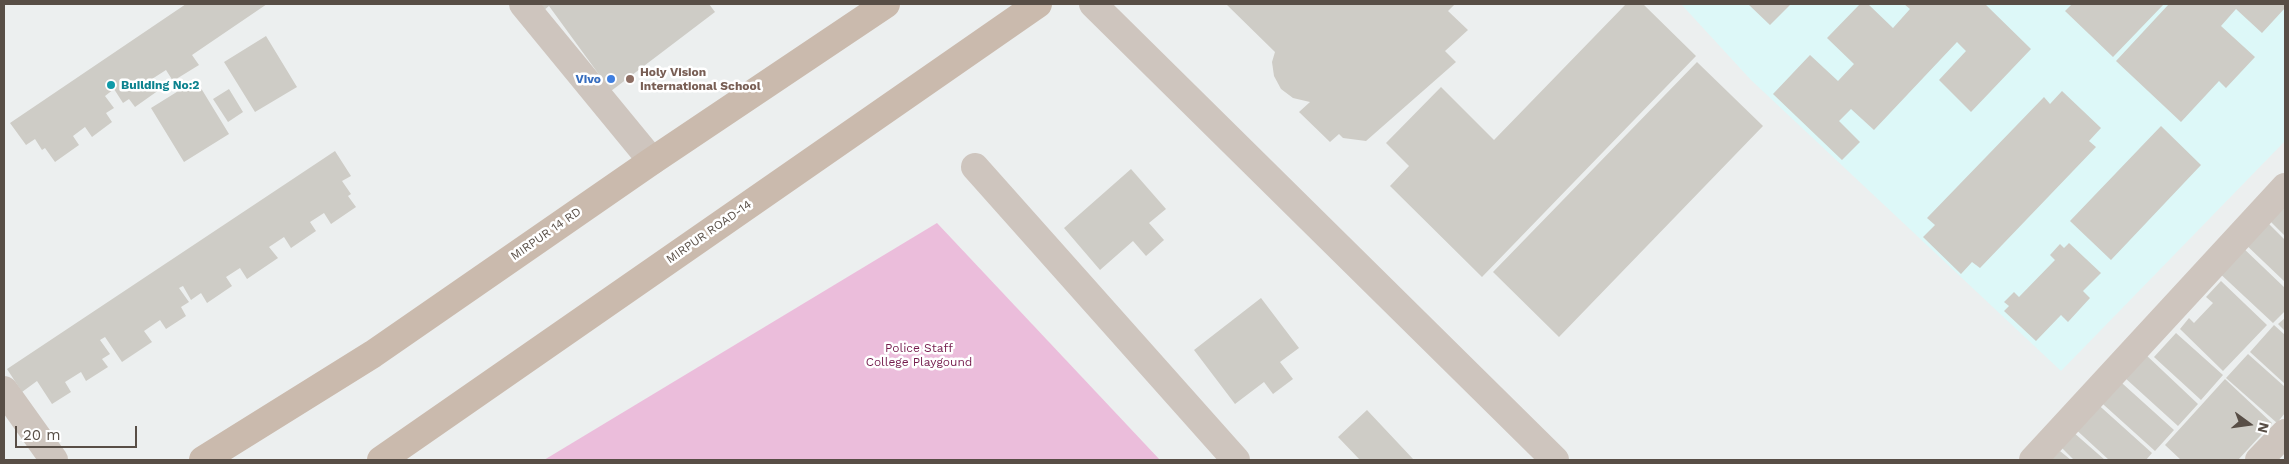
<!DOCTYPE html>
<style>
body{margin:0}
#map{position:relative;width:2289px;height:464px;overflow:hidden;background:#ecefef;font-family:"Work Sans",sans-serif}
canvas{display:block}
.frame{position:absolute;inset:0;border:5px solid #584e46;pointer-events:none}
.north{position:absolute;left:2224px;top:399px;width:50px;height:50px;-webkit-text-stroke:4px #fff;paint-order:stroke;rotate:104deg;font-size:14px;font-weight:700;line-height:20px;text-align:center;color:#584e46}
.north::after{content:'';display:block;margin:auto;width:18px;height:22px;background:#584e46;clip-path:polygon(50% 0,100% 100%,50% 72%,0 100%)}
.scale{position:absolute;left:15px;top:426px;width:122px;height:22px;box-sizing:border-box;border:2px solid #584e46;border-top:0;padding-left:6px;font-size:15px;line-height:18px;white-space:nowrap;color:#584e46;-webkit-text-stroke:4px #fff;paint-order:stroke}
</style>
<div id="map">
<canvas width="2289" height="464"></canvas>
<div class="frame"></div>
<div class="north">N</div>
<div class="scale">20 m</div>
</div>
<script>
const ctx = document.querySelector('canvas').getContext('2d');
ctx.lineJoin = 'round';
function paint(path, color) {
  ctx.fillStyle = color;
  ctx.fill(path, 'evenodd');
}
function trace(path, color, width, dash) {
  ctx.strokeStyle = color;
  ctx.lineWidth = width;
  ctx.lineCap = dash ? 'butt' : 'round';
  ctx.setLineDash(dash || []);
  ctx.stroke(path);
}
function label(font, color, halo, rows, align = 'center') {
  ctx.font = font + ' "Work Sans",sans-serif';
  ctx.lineWidth = 5;
  ctx.setLineDash([]);
  ctx.textBaseline = 'middle';
  ctx.strokeStyle = halo;
  ctx.fillStyle = color;
  for (const [text, x, y, turn = 0] of rows) {
    ctx.save();
    ctx.translate(x, y);
    ctx.rotate((+turn || 0) * Math.PI / 180);
    ctx.textAlign = isNaN(turn) ? turn : align;
    if (halo) ctx.strokeText(text, 0, 0);
    ctx.fillText(text, 0, 0);
    ctx.restore();
  }
}
const medical = new Path2D(`
 M1681,4h604v137l-224,230 -310,-291z`);
const green = new Path2D(`
 M937,223l223,237h-616z`);
const building = new Path2D(`
 M186,4h81l-75,51 7,10 -26,16 -7,-11 -14,9 7,11 -24,17 -6,-8 -6,4 -9,-14 -9,7 9,12 -8,5 6,9 -20,15 -7,-10 -12,9 6,9 -24,17 -10,-14 -3,2 -7,-11 -9,6 -16,-22z
 M538,4h171l6,8 -104,79 -62,-85 -6,5z
 M1226,4h229l-7,7 20,19 -23,21 11,11 -90,79 -23,-3 -4,-4 -9,8 -31,-30 11,-10 -17,-4 -12,-9 -7,-13 -2,-14 3,-10z
 M1626,4h17l53,52 -214,221 -92,-91 19,-20 -23,-23 55,-56 53,53z
 M1748,4h43l-21,21z
 M1860,4h8l25,24 17,-19 -6,-5h81l46,45 -60,63 -32,-32 27,-29 -9,-9 -83,88 -23,-21 -12,12 21,21 -18,18 -69,-66 37,-39 28,26 16,-17 -27,-26z
 M2072,4h92l-51,53 -48,-46z
 M2169,4h116v4l-23,25 -26,-24 -15,17 34,31 -29,31 -7,-7 -38,41 -65,-61z
 M266,36l31,51 -42,25 -31,-50z
 M1697,62l66,64 -204,211 -66,-65z
 M196,80l33,54 -45,28 -33,-54z
 M229,89l14,23 -15,10 -15,-23z
 M2062,91l39,37 -12,13 7,6 -116,121 -8,-6 -11,12 -38,-37 12,-12 -8,-7 117,-121 6,7z
 M2161,126l40,39 -90,95 -41,-39z
 M335,151l16,25 -9,5 9,13 -3,2 8,11 -25,17 -7,-11 -14,9 6,9 -25,17 -7,-11 -15,10 9,11 -31,21 -7,-11 -14,9 6,9 -25,17 -6,-10 -10,7 -8,-14 -4,2 10,14 -8,5 5,9 -20,13 -6,-9 -16,11 8,11 -30,20 -17,-25 -5,3 10,14 -8,5 6,8 -22,14 -5,-9 -16,10 6,10 -19,12 -15,-23 -15,11 -15,-23z
 M1131,169l35,40 -17,14 15,17 -18,16 -13,-15 -33,29 -36,-42z
 M2285,205v31l-15,-15z
 M2264,219l21,21v42l-43,-41z
 M2069,243l32,30 -18,18 7,7 -22,24 -7,-7 -25,26 -32,-30 5,-5 -5,-4 10,-10 5,5 36,-37 -5,-5 10,-11 4,4z
 M2240,245l45,43v23l-12,12 -58,-54z
 M2221,281l46,44 -44,46 -43,-42 9,-11 5,5 19,-20 -7,-6z
 M1261,298l38,50 -19,14 13,17 -20,15 -9,-12 -29,22 -41,-54z
 M2285,318v13l-7,-7z
 M2274,325l11,10v49l-35,-32z
 M2176,333l47,42 -22,25 -47,-43z
 M2145,354l53,50 -20,22 -54,-49z
 M2248,354l37,33v26l-8,10 -51,-45z
 M2113,375l61,55 -19,21 -61,-55z
 M2225,379l47,44 -34,37h-57l-16,-15z
 M2093,400l59,53 -6,7h-37l-38,-35z
 M1367,410l47,50h-54l-22,-23z
 M2073,432l32,28h-31l-12,-12z
 M2060,451l11,9h-20z`);
const minor = new Path2D(`
 M523,4l129,157
 M1093,4l462,456
 M975,167l261,293
 M4,390l50,70
 M2033,460l252,-273
 M2259,460l26,-27`);
const major = new Path2D(`
 M203,460l170,-106 279,-193 234,-157
 M381,460l657,-456`);
const markers = [
 [611,79,5,"#3f7fe0"],
 [630,79,5,"#8d6e63"],
 [111,85,5,"#0f9aa8"]
];
const educationNames = [
 ["Holy Vision",640,72],
 ["International School",640,86]
];
const shopNames = [
 ["Vivo",601,79]
];
const cultureNames = [
 ["Building No:2",121,85]
];
const streetNames = [
 ["MIRPUR ROAD-14",709,232,-35],
 ["MIRPUR 14 RD",546,234,-35]
];
const parkNames = [
 ["Police Staff",919,348],
 ["College Playgound",919,362]
];
paint(medical, '#ddf8f8');
paint(green, '#ebbddb');
paint(building, '#ceccc6');
trace(minor, '#cec5be', 28);
trace(major, '#cabaad', 28);
for (const [x, y, r, color] of markers) {
  const dot = new Path2D();
  dot.arc(x, y, r, 0, 2 * Math.PI);
  ctx.fillStyle = color;
  ctx.fill(dot);
  trace(dot, '#fff', 2);
}
label('bold 12px', '#785e54', '#fff', educationNames, 'left');
label('bold 12px', '#366cbe', '#fff', shopNames, 'right');
label('bold 12px', '#0d838f', '#fff', cultureNames, 'left');
label('12px', '#584e46', '#fff', streetNames);
label('12px', '#741c4d', '#fff', parkNames);
</script>
